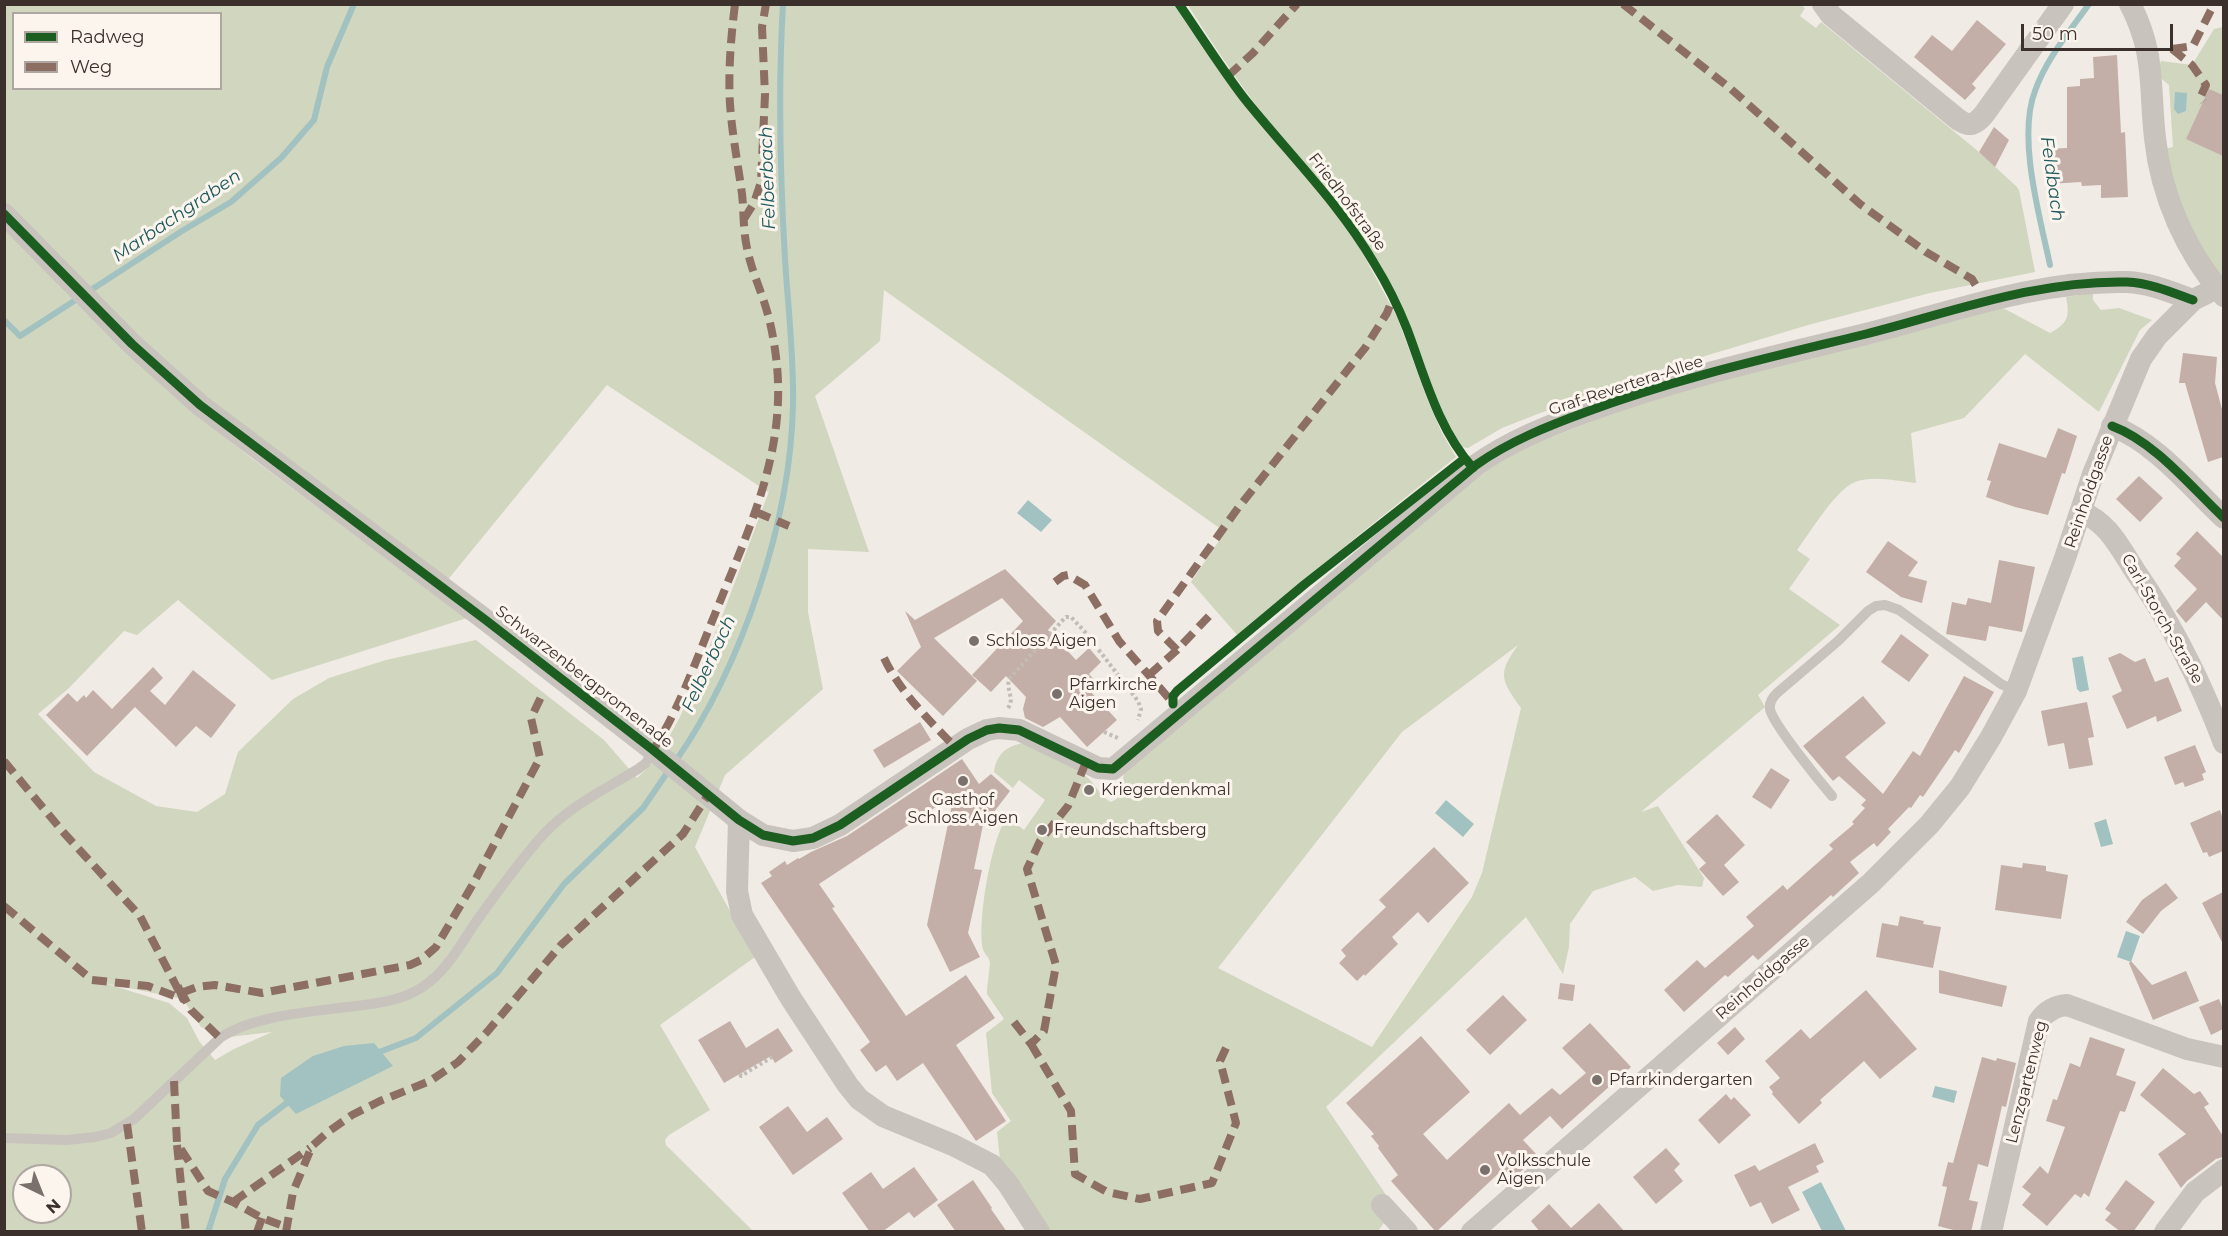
<!DOCTYPE html>
<meta charset="utf-8">
<style>
body{margin:0}
#map{position:relative;width:2228px;height:1236px;overflow:hidden;background:#f0ebe5;font-family:Montserrat,sans-serif}
canvas{display:block}
.frame{position:absolute;inset:0;border:6px solid #3b302b;pointer-events:none}
.legend{position:absolute;left:12px;top:12px;width:210px;height:78px;box-sizing:border-box;background:#fbf5ee;border:2px solid #aea6a0;margin:0;padding:8px 10px;list-style:none;font-size:18px;color:#3b302b}
.legend li{display:flex;align-items:center;gap:12px;height:30px}
.legend b{width:30px;border:2px solid #aea6a0}
.north{position:absolute;left:12px;top:1164px;width:60px;height:60px;box-sizing:border-box;background:#fbf5ee;border:2px solid #aea6a0;border-radius:50%;rotate:137deg;font-size:16px;font-weight:700;line-height:24px;text-align:center;color:#3b302b}
.north::after{content:'';display:block;margin:auto;width:21px;height:27px;background:#7a716c;clip-path:polygon(50% 0,100% 100%,50% 72%,0 100%)}
.scale{position:absolute;left:2021px;top:24px;width:152px;height:27px;box-sizing:border-box;border:3px solid #3b302b;border-top:0;padding-left:8px;font-size:18px;line-height:21px;white-space:nowrap;color:#3b302b;-webkit-text-stroke:4px #fbf5ee;paint-order:stroke}
</style>
<div id="map">
<canvas width="2228" height="1236"></canvas>
<div class="frame"></div>
<ul class="legend">
<li><b style="height:8px;background:#1b5e20"></b>Radweg</li>
<li><b style="height:8px;background:#8d6e63"></b>Weg</li>
</ul>
<div class="north">N</div>
<div class="scale">50 m</div>
</div>
<script>
const ctx = document.querySelector('canvas').getContext('2d');
ctx.lineJoin = 'round';
function paint(path, color) {
  ctx.fillStyle = color;
  ctx.fill(path, 'evenodd');
}
function trace(path, color, width, dash) {
  ctx.strokeStyle = color;
  ctx.lineWidth = width;
  ctx.lineCap = dash ? 'butt' : 'round';
  ctx.setLineDash(dash || []);
  ctx.stroke(path);
}
function label(font, color, halo, rows, align = 'center') {
  ctx.font = font + ' Montserrat,sans-serif';
  ctx.lineWidth = 6;
  ctx.setLineDash([]);
  ctx.textBaseline = 'middle';
  ctx.strokeStyle = halo;
  ctx.fillStyle = color;
  for (const [text, x, y, turn = 0] of rows) {
    ctx.save();
    ctx.translate(x, y);
    ctx.rotate((+turn || 0) * Math.PI / 180);
    ctx.textAlign = isNaN(turn) ? turn : align;
    if (halo) ctx.strokeText(text, 0, 0);
    ctx.fillText(text, 0, 0);
    ctx.restore();
  }
}
const green = new Path2D(`
 M4,5h1172l44,65 118,147 19,26 40,74 31,84 14,32 14,24 -96,77 -122,102 -47,-54 34,-50 -341,-242 -4,51 -65,55 54,156 -61,-3v63l15,77 -98,86 -30,72 60,110 -95,68 50,85 -41,25 -4,5 1,5 87,86h-748zM14,14h206v74h-206zM607,385l161,107 3,-11 -3,13 -44,117 -44,106 -23,42 -20,19 -33,-38 -128,-100 -90,20 -57,18 -36,21 -55,53 -13,42 -28,18 -41,-6 -62,-34 -56,-58 31,-26 55,-57 13,4 41,-35 94,80 195,-62 -217,-161 -86,-69 282,194zM104,983l79,16 18,28 28,10 43,-5 -38,17 -19,11 -16,-19 -12,-23 -18,-15zM24,1176h36v36h-36z
 M1188,5h613l4,3 -5,8 16,12 5,-6 158,130 37,34 3,4 16,82 -105,21 -122,32 -146,44 -127,46 -33,13 -34,20 -6,-1c-16,-20 -24,-46 -33,-70 -16,-41 -30,-83 -54,-120 -31,-49 -71,-91 -107,-136 -29,-38 -55,-76 -80,-116z
 M2223,27v260l-31,-42 -32,-95 13,-3 -4,-62 -13,-11 5,-13 31,4 22,-36z
 M2093,293v7l8,10 18,-2 33,12 -12,10 -41,82 -74,-58 -61,64 -53,15 5,50c-18,-2 -44,-8 -61,-1 -19,7 -45,51 -58,68l13,9 -21,30 51,36 -82,70 7,12 -124,105 17,-6 46,72 -2,9 -24,-2 -25,6 -18,-14 -42,14 -23,33 -1,23 -6,27 -37,-57 -200,190 69,101 -17,23h-330l-48,-72 -3,-27 14,-11 -19,-28 -6,-60 18,-14 -17,-25c0,-7 3,-27 3,-32 -1,-5 -6,-8 -7,-13 -6,-26 8,-110 24,-132l17,13 21,-30 -26,-20 -6,8 -19,-16c1,-9 5,-18 13,-23 7,-4 14,-7 22,-5 12,3 52,26 60,35 8,8 12,18 22,23 15,-6 10,-20 14,-34l344,-285 43,-31 149,-57 340,-88 49,26c18,-10 20,-16 16,-36zM1518,645c-21,29 -17,35 3,63l-39,165 -10,24 -100,150 -154,-79 184,-236z`);
const water = new Path2D(`
 M2175,92l12,1 -1,18 -8,3 -4,-5z
 M1028,500l24,20 -11,12 -24,-19z
 M2083,656l6,34 -9,2 -3,-3 -5,-31z
 M1446,800l28,24 -11,13 -28,-24z
 M2106,819l7,25 -12,3 -7,-24z
 M2126,931l14,5 -9,26 -14,-5z
 M374,1043l19,23 -97,48 -16,-18 1,-18 32,-22 31,-10z
 M1935,1086l22,5 -3,12 -22,-6z
 M1821,1182l25,49h-24l-20,-39z`);
const stream = new Path2D(`
 M2050,265c-10,-48 -33,-127 -15,-174 11,-32 35,-60 54,-87
 M4,320l16,16 162,-105 49,-29 50,-44 33,-38 13,-53 27,-63
 M675,762c67,-96 116,-241 118,-358 1,-48 -5,-97 -8,-145 -5,-85 -7,-170 -2,-255
 M374,1054l42,-16 81,-65 67,-89 79,-76 26,-38
 M208,1232l17,-53 33,-54 34,-26`);
const building = new Path2D(`
 M1977,20l29,24 -34,40 4,4 -11,12 -51,-43 18,-22 20,16z
 M2117,55l4,78 4,-1 3,65 -27,1v-13l-19,1 -1,-4 -32,2 -1,-35 19,-1v-61l13,-1v-7l14,-1 -1,-21z
 M2209,89l14,6v61l-37,-17z
 M1994,127l15,13 -14,27 -16,-15z
 M2183,353l34,4 -2,26 8,30v44l-15,5 -23,-79h-6z
 M2058,428l19,8 -12,38 -3,-1 -14,42 -33,-8 -29,-10 5,-16 -4,-1 12,-37 47,15z
 M2139,476l24,22 -23,24 -24,-23z
 M2197,531l26,26v63l-17,-18 -20,21 -10,-12 21,-22 -23,-23 7,-8 -5,-4z
 M1888,541l30,21 -10,14 19,5 -5,22 -21,-6 -35,-25z
 M1999,560l36,7 -13,65 -33,-6 -3,15 -40,-7 6,-32 14,3 2,-7 23,5z
 M1005,569l51,52 -8,9 28,30 13,-12 12,14 -12,12 7,8 -8,7 29,31 -30,27 -27,-30 -17,10 -18,-9 -2,-9 3,-12 -20,-21 -15,16 -19,-17 51,-54 -21,-23 -68,40 43,43 -34,35 -46,-45 24,-24 -16,-36 10,9z
 M1901,634l28,21 -20,27 -28,-20z
 M2120,653l15,9 10,-4 10,24 13,-5 14,34 -25,11 -1,-6 -29,13 -15,-33 10,-5 -14,-33z
 M153,667l10,11 -13,13 15,14 28,-35 43,35 -25,33 -15,-12 -20,21 -41,-40 -48,49 -41,-41 22,-22 9,9 7,-7 2,3 7,-8 19,19z
 M1964,676l30,16 -35,61 -4,-3 -32,47 -3,-2 -9,13 -2,-1 -21,22 3,3 -14,15 -3,-4 -24,19 9,11 -26,24 -2,-2 -73,65 -5,-5 -25,22 -3,-2 -41,37 -20,-22 33,-30 8,8 49,-42 -8,-9 37,-32 4,5 46,-41 -4,-4 25,-21 -2,-2 13,-14 -4,-3 5,-5 -27,-24 -6,5 -30,-35 60,-50 23,27 -41,34 38,37 30,-43 7,5z
 M2087,702l7,35 -6,1 5,27 -24,4 -5,-26 -16,3 -7,-35z
 M920,722l11,18 -47,28 -11,-18z
 M2195,745l11,27 -4,2 2,6 -19,7 -2,-5 -8,3 -11,-28z
 M962,759l17,25 12,-10 19,17 -23,30 -3,-1 -10,49 8,1 -14,63 12,24 -30,15 -23,-47 27,-130 -135,89 16,23 -3,1 74,108 60,-41 29,43 -39,27 50,76 -30,20 -53,-78 -26,18 -11,-16 -10,7 -16,-22 10,-8 -109,-159 11,-7 -3,-4 16,-11 2,4 11,-7 1,1 12,-7 36,-16z
 M1771,768l19,12 -19,29 -19,-12z
 M2220,810l3,9v32l-14,6 -2,-5 -4,1 -13,-30z
 M1717,814l28,31 -21,20 15,17 -16,14 -24,-27 7,-6 -20,-21z
 M1434,847l35,36 -41,40 -10,-11 -26,25 6,7 -33,32 -1,-2 -7,7 -18,-18 7,-7 -5,-6 45,-43 -7,-7z
 M2023,863l23,3v5l22,4 -7,44 -66,-9 6,-45 21,3z
 M2166,883l12,15 -17,13 -18,23 -17,-12 16,-22z
 M2223,892v52l-21,-41z
 M1900,916l24,5 -1,3 18,3 -8,41 -57,-11 6,-34 16,3z
 M2131,961l21,24 34,-14 13,30 -46,19 -24,-57z
 M1939,970l68,16 -5,21 -63,-14z
 M1560,983l15,2 -2,16 -15,-2z
 M1866,990l51,59 -37,30 -16,-18 -44,39 2,3 -23,21 -27,-30 1,-2 -4,-5 11,-9 -15,-17 36,-32 9,10z
 M1503,995l24,25 -37,35 -24,-25z
 M2219,999l4,10v20l-12,6 -12,-28z
 M730,1021l16,27 32,-20 15,23 -18,12 -4,-7 -47,27 -26,-43z
 M1590,1023l41,44 -69,62 -12,-13 -27,24 15,16 -30,27 -9,-10 -63,59 -45,-51 7,-6 -20,-27 1,-2 -8,-10 3,-2 -28,-31 75,-67 49,56 -47,42 24,26 62,-57 11,12 32,-27 8,7 26,-22 -24,-25z
 M1735,1027l10,12 -17,16 -11,-12z
 M2090,1037l35,12 -9,26 20,7 -11,30 -5,-1 -31,86 -5,-4 -3,5 -6,-4 -28,32 -25,-21 9,-11 -9,-7 18,-21 8,8 17,-47 -19,-6 7,-22 4,1 13,-37 10,4z
 M1982,1057l14,4 1,-3 19,5 -10,44 -4,-1 -14,61 -10,-3 -9,36 9,2 -7,30h-10l-23,-6 9,-39 -5,-1 6,-24 5,1z
 M2163,1068l31,26 6,-3 9,13 -5,3 19,29v21l-7,2 -29,22 -6,7 -23,-34 28,-20 -46,-39z
 M1726,1094l5,6 3,-3 17,18 -32,29 -21,-24z
 M788,1106l19,26 20,-15 16,22 -50,36 -34,-48z
 M1815,1143l9,19 -8,4 3,6 -31,15 12,23 -28,14 -11,-22 -11,5 -16,-32 21,-10 4,6z
 M1666,1148l14,16 -6,6 9,11 -27,23 -23,-27z
 M914,1167l24,33 -24,18 -5,-6 -27,20h-12l-28,-39 29,-21 12,17z
 M973,1180l19,28 -1,1 16,23h-51l-19,-27z
 M2126,1180l29,22 -22,30h-12l-16,-12 6,-7 -6,-4z
 M1599,1203l26,29h-85l-9,-11 18,-17 22,24z`);
const path = new Path2D(`
 M1008,708c7,-9 -2,-18 1,-29l53,-58 4,-4h5l14,15 53,69 3,8 -3,11
 M1104,732l14,6
 M740,1074l1,2 31,-19`);
const service = new Path2D(`
 M1832,796c-11,-13 -60,-73 -62,-87 -1,-6 3,-12 7,-16l61,-52 30,-30 8,-5 9,-1 14,5 102,74 15,7
 M4,1138l63,2 28,-3 16,-4 23,-14 86,-81c32,-22 88,-26 127,-31 25,-3 52,-5 74,-19 26,-16 40,-45 57,-69 20,-28 41,-57 64,-83 27,-30 62,-46 96,-67l8,-6 7,-13`);
const minor = new Path2D(`
 M1823,4l8,11 113,93c17,13 25,26 41,5l78,-109
 M2130,4c26,50 19,82 25,134 6,58 31,114 69,158
 M4,214l128,130 68,61 287,216 166,129 86,70 24,15 30,6 20,-3 27,-13 128,-86 19,-9 12,-2 20,2 79,38 15,1 363,-304c34,-24 72,-39 110,-53 91,-34 186,-55 280,-78 86,-22 171,-54 261,-52 23,1 44,10 66,18
 M2112,426c43,16 78,60 112,92
 M2081,512c27,10 39,36 54,59 37,53 66,111 89,172
 M739,820l-2,71 5,24 48,82 57,87 12,15 24,17 70,29 39,20 16,19 31,48
 M1382,1205l25,27
 M1472,1232l399,-349 58,-58 31,-38 31,-50 25,-46 49,-133 28,-84 48,-115 16,-23 36,-36 24,-12
 M1991,1232l48,-211c7,-10 16,-15 28,-16l120,44 37,8
 M2165,1232l30,-40 29,-22`);
const quiet = new Path2D(`
 M1623,4l108,85 129,115 66,48 46,27 6,10
 M2172,49l20,16 14,20 -6,13 3,4
 M2172,49l21,-3 21,-42
 M1228,76l25,-23 44,-49
 M744,219l10,-16 7,-21 4,-87 -3,-68 4,-23
 M756,512l33,14
 M1055,582l8,-6 5,-1 17,10 34,56 54,62
 M1177,650l-19,-19 -1,-10 81,-113 127,-160 22,-35 6,-16
 M884,658c16,34 45,62 71,89
 M1149,675l28,-25 33,-35
 M653,750c27,-42 43,-90 62,-136 33,-84 73,-163 61,-257 -2,-16 -5,-33 -10,-49 -6,-20 -15,-39 -19,-60 -4,-18 -3,-36 -5,-54 -4,-30 -10,-60 -12,-90 -2,-33 1,-67 5,-100
 M4,761l60,72 76,83 43,83 -6,-15 14,26 29,28
 M4,906l88,74 56,6 35,13
 M181,993l16,-6 18,-2 47,8 148,-28 11,-5 15,-13 37,-63 67,-126 -9,-40 12,-25
 M1014,1022l17,22 13,-13 12,-66 -29,-96 13,-28 28,-35 18,-44
 M1031,1044l40,67 4,63 32,18 33,7 72,-16 24,-60 -16,-62 6,-13
 M174,1081l3,62 31,48 25,11 29,16 24,9
 M127,1124l15,108
 M177,1145l9,87
 M233,1202l77,-54
 M257,1232l5,-14
 M286,1232l7,-40 19,-46 16,-14 24,-17 28,-14 50,-20 28,-19 29,-30 74,-87 122,-111 25,-39`);
const cycleway = new Path2D(`
 M1179,4c22,32 42,64 65,94 44,55 95,105 130,165 13,21 24,43 33,66 18,48 31,100 66,139
 M4,214l128,130 68,61 287,216 166,129 86,70 24,15 30,6 20,-3 27,-13 128,-86 19,-9 12,-2 20,2 79,38 15,1 363,-304c34,-24 72,-39 110,-53 91,-34 186,-55 280,-78 86,-22 171,-54 261,-52 23,1 44,10 66,18
 M2112,426c43,16 78,60 112,92
 M1173,704v-8l4,-5 128,-107 159,-125`);
const markers = [
 [974,641,6,"#7a716c"],
 [1057,694,6,"#7a716c"],
 [963,781,6,"#7a716c"],
 [1089,790,6,"#7a716c"],
 [1042,830,6,"#7a716c"],
 [1597,1080,6,"#7a716c"],
 [1485,1170,6,"#7a716c"]
];
const streetNames = [
 ["Friedhofstraße",1347,202,53],
 ["Graf-Revertera-Allee",1626,386,-18],
 ["Reinholdgasse",2089,492,-71],
 ["Carl-Storch-Straße",2162,619,60],
 ["Schwarzenbergpromenade",584,677,38],
 ["Reinholdgasse",1763,978,-41],
 ["Lenzgartenweg",2027,1082,-76]
];
const poiNames = [
 ["Schloss Aigen",986,641],
 ["Pfarrkirche",1069,685],
 ["Aigen",1069,703],
 ["Kriegerdenkmal",1101,790],
 ["Gasthof",963,800,"center"],
 ["Schloss Aigen",963,818,"center"],
 ["Freundschaftsberg",1054,830],
 ["Pfarrkindergarten",1609,1080],
 ["Volksschule",1497,1161],
 ["Aigen",1497,1179]
];
const waterNames = [
 ["Felberbach",768,178,-92],
 ["Feldbach",2052,179,82],
 ["Marbachgraben",177,216,-34],
 ["Felberbach",709,664,-65]
];
paint(green, '#d1d6bf');
paint(water, '#a1c2c1');
trace(stream, '#a1c2c1', 6);
paint(building, '#c3afa7');
trace(path, '#c2bbb6', 4, [3, 3]);
trace(service, '#c9c3be', 10);
trace(minor, '#c9c3be', 22);
trace(quiet, '#8d6e63', 8, [15, 8]);
trace(cycleway, '#1b5e20', 9);
for (const [x, y, r, color] of markers) {
  const dot = new Path2D();
  dot.arc(x, y, r, 0, 2 * Math.PI);
  ctx.fillStyle = color;
  ctx.fill(dot);
  trace(dot, '#fbf5ee', 2);
}
label('16px', '#3b302b', '#fbf5ee', streetNames);
label('16px', '#3b302b', '#fbf5ee', poiNames, 'left');
label('italic 18px', '#1f5a5e', '#fbf5ee', waterNames);
</script>
